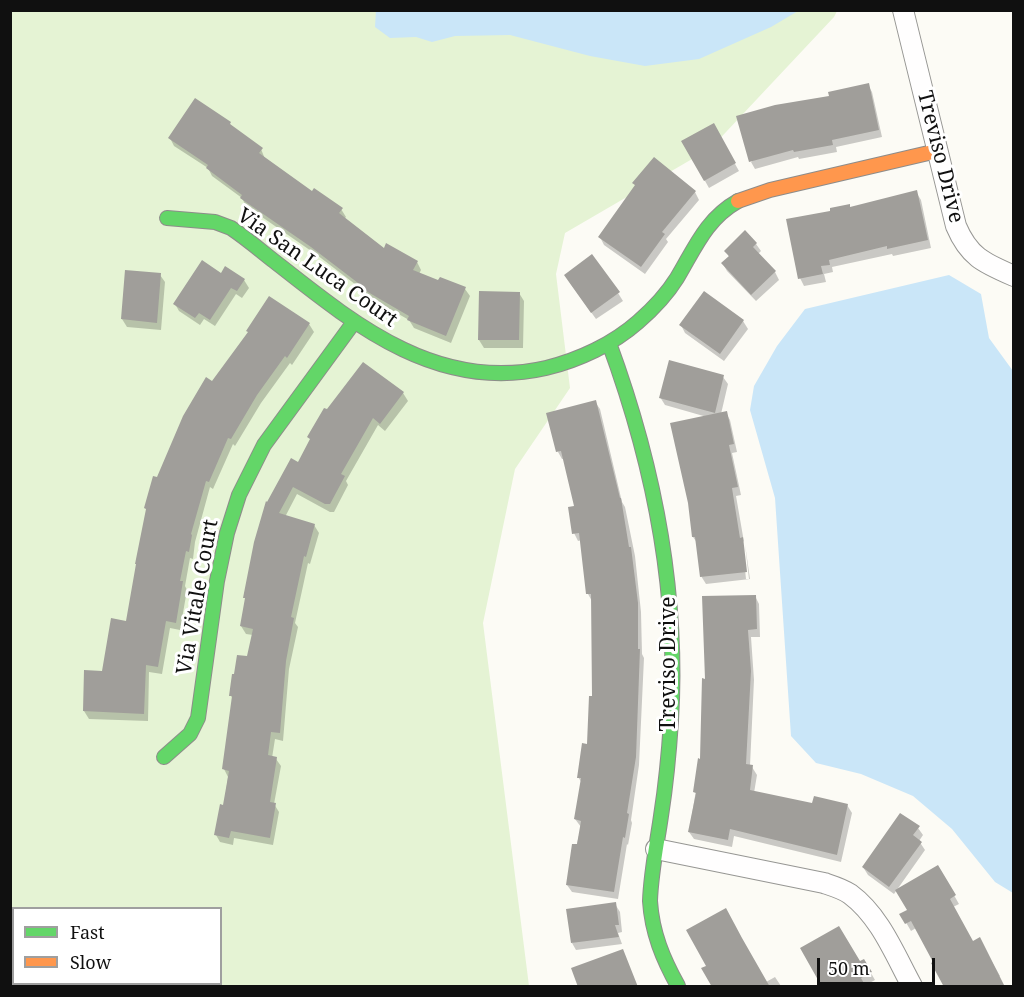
<!DOCTYPE html>
<style>
body{margin:0}
#map{position:relative;width:1024px;height:997px;overflow:hidden;background:#fcfbf5;font-family:"Noto Serif",serif}
canvas{display:block}
.frame{position:absolute;inset:0;border:12px solid #101010;pointer-events:none}
.legend{position:absolute;left:12px;top:907px;width:210px;height:78px;box-sizing:border-box;background:#fff;border:2px solid #9f9f9f;margin:0;padding:8px 10px;list-style:none;font-size:18px;color:#101010}
.legend li{display:flex;align-items:center;gap:12px;height:30px}
.legend b{width:30px;border:2px solid #9f9f9f}
.scale{position:absolute;left:817px;top:958px;width:118px;height:27px;box-sizing:border-box;border:3px solid #101010;border-top:0;padding-left:8px;font-size:18px;line-height:21px;white-space:nowrap;color:#101010;-webkit-text-stroke:4px #fff;paint-order:stroke}
</style>
<div id="map">
<canvas width="1024" height="997"></canvas>
<div class="frame"></div>
<ul class="legend">
<li><b style="height:8px;background:#63d668"></b>Fast</li>
<li><b style="height:8px;background:#ff974d"></b>Slow</li>
</ul>
<div class="scale">50 m</div>
</div>
<script>
const ctx = document.querySelector('canvas').getContext('2d');
ctx.lineJoin = 'round';
function paint(path, color) {
  ctx.fillStyle = color;
  ctx.fill(path, 'evenodd');
}
function trace(path, color, width, dash) {
  ctx.strokeStyle = color;
  ctx.lineWidth = width;
  ctx.lineCap = dash ? 'butt' : 'round';
  ctx.setLineDash(dash || []);
  ctx.stroke(path);
}
function label(font, color, halo, rows, align = 'center') {
  ctx.font = font + ' "Noto Serif",serif';
  ctx.lineWidth = 6;
  ctx.setLineDash([]);
  ctx.textBaseline = 'middle';
  ctx.strokeStyle = halo;
  ctx.fillStyle = color;
  for (const [text, x, y, turn = 0] of rows) {
    ctx.save();
    ctx.translate(x, y);
    ctx.rotate((+turn || 0) * Math.PI / 180);
    ctx.textAlign = isNaN(turn) ? turn : align;
    if (halo) ctx.strokeText(text, 0, 0);
    ctx.fillText(text, 0, 0);
    ctx.restore();
  }
}
const green = new Path2D(`
 M11,11h826l-3,6 -123,131 -146,85 -9,41 14,114 -55,81 -32,154 46,363h-453l-3,-2h147v-76h-206l-1,26 -2,-2z
 M11,941l2,2 1,41h47l3,2h-53z`);
const water = new Path2D(`
 M376,10h422v1l-27,16 -72,32 -54,7 -55,-10 -80,-21 -55,1 -23,6 -16,-5 -26,1 -15,-11z
 M949,275l32,19 8,44 24,33v522l-18,-11 -43,-53 -39,-33 -52,-22 -45,-11 -25,-27 -16,-238 -25,-88 4,-24 23,-40 28,-37z`);
const shadow = new Path2D(`
 M868,85l4,7 10,45 -46,10 1,5 -38,7 -1,-2 -43,12 -4,-7 80,-65z
 M230,124l2,4 29,21 4,10 47,34 29,16 5,8 -2,2 40,31 33,12 4,8 -2,4 20,8 26,7 5,7 -19,47 -37,-15 -5,-8 -42,-24 -3,-5 -47,-36 -71,-49 -4,-8 -30,-22 -4,-8 -34,-22 -4,-8z
 M713,125l26,46 -30,17 -26,-46z
 M634,183l61,9 4,8 -33,39 2,3 -23,32 -41,-29 -4,-8 36,-50z
 M916,192l5,8 10,48 -38,8 -1,-2 -60,13 1,5 -9,2 2,8 -22,4 -4,-8 32,-66 17,-7 2,3z
 M756,244l5,7 -3,3 17,18 4,8 -23,21 -29,-30 -4,-7 6,-7 -3,-6z
 M160,275l5,7 -4,48 -34,-3 -5,-8z
 M221,275l23,5 5,8 -7,10 -6,-4 -21,32 -11,-7 -4,6 -21,-14 -4,-7z
 M570,283l48,10 5,8 -27,18z
 M519,293l5,8 -1,47h-39l-5,-8z
 M704,293l39,28 5,8 -24,32 -39,-28 -4,-8z
 M309,324l5,8 -22,33 -2,-2 -29,40 -26,43 -2,-2 -20,45 -3,-2 -15,55 -2,17 -3,-1 -5,28 2,4 -7,40 -10,-2 -8,46 -13,-2 -1,49 -59,-2 -5,-8 44,-88 30,-144 54,-96z
 M364,364l39,29 5,8 -23,30 -7,-6 -32,56 2,4 -14,27h-4l-33,-18 -12,23 29,8 5,8 -9,31 -2,-1 -13,60 3,4 -9,42 -6,72 -8,-2 -3,19 4,1 5,7 -7,38 5,8 -6,33 -39,-7 -1,7 -13,-3 -4,-7 8,-28 4,-30 -4,-8 9,-70 -2,-3 17,-38 5,-23 -7,-1 -5,-8 14,-84 56,-102 -2,-3z
 M723,377l5,7 -7,30 5,-1 4,7 7,32 -5,1 9,42 -5,1 8,46 -2,-2 4,39h3l-4,-35 5,35 -44,5 -5,-8 -3,-32 -5,-7 14,-120 -42,-12 -5,-8z
 M595,402l5,7 22,93 3,5 10,49 6,56 1,42 2,4 -5,107 -8,55 1,3 -4,22 -1,-1 -9,55 -46,-7 -5,-7 14,-58 -6,-8 7,-36 -4,-6 11,-32 4,-47v-95l-5,-9 -6,-54 -4,1 -4,-8 1,-26 -11,-48h-2l-4,-7z
 M755,596l4,8 1,33h-9l3,43 -4,86 2,1 5,8 -3,18 59,11 34,1 5,8 -11,49 -107,-26 -2,11 -38,-8 -5,-7 12,-72 5,-80z
 M918,828l5,7 -4,6 6,9 -31,44 -26,-19 -5,-8z
 M938,867l21,37 -6,3 19,35 7,-3 21,37 -2,1 -63,-14 -19,-35 -5,3 -10,-17 8,-4z
 M615,904l5,8 2,20 -4,1 4,11 -46,6 -4,-7z
 M864,961l11,19 -11,6h-46z
 M775,977l6,9h-68l53,-4z`);
const building = new Path2D(`
 M869,83l10,47 -47,10 1,5 -39,7 -1,-2 -44,12 -13,-46 39,-11 54,-9 -1,-4z
 M195,98l36,24 -1,2 33,24 -4,5 53,38 2,-3 29,20 -4,5 45,35 2,-5 32,18 -5,9 25,10 2,-3 26,10 -20,49 -39,-16 2,-4 -48,-28 1,-2 -51,-39 -71,-49 2,-3 -36,-27 2,-3 -40,-27z
 M714,123l22,40 -32,18 -23,-40z
 M654,157l42,34 -34,41 3,2 -24,33 -43,-30 37,-52 -3,-2z
 M917,190l11,50 -41,9v-3l-58,14 1,5 -9,1 2,8 -25,5 -12,-60 44,-8v-3l20,-4v3z
 M745,230l12,13 -4,4 23,24 -25,24 -30,-32 8,-7 -5,-5z
 M592,254l28,38 -29,21 -27,-38z
 M202,260l19,13 4,-7 20,13 -8,12 -6,-3 -21,32 -11,-7 -4,5 -22,-14z
 M125,270l36,3 -4,50 -36,-4z
 M479,291l41,1 -1,48h-41z
 M704,291l40,29 -24,34 -41,-29z
 M269,296l41,27 -23,35 -2,-2 -28,39 -26,44 -3,-1 -19,44 -3,-1 -15,53 1,1 -3,17 -3,-1 -6,30h3l-7,42 -10,-2 -8,46 -12,-2 -2,49 -61,-3 1,-41 18,1 9,-53 15,3 10,-57h-1l11,-55 -2,-1 9,-32 4,1 26,-61 23,-39 6,4 36,-49 -2,-1z
 M669,360l55,15 -9,38 -56,-15z
 M363,362l41,30 -24,32 -7,-6 -32,56 4,2 -15,28h-5l-32,-17 -14,26 36,11 -9,33 -2,-1 -13,61 3,1 -8,43 -6,72 -9,-1 -3,23 9,2 -7,45 6,1 -6,35 -39,-7 -2,7 -15,-3 6,-31 3,1 6,-34 -7,-2 10,-73h-3l3,-22h2l3,-19 10,1 6,-27 -13,-3 5,-28h-2l11,-56 12,-41 1,1 24,-44 7,4 12,-23 -3,-2 17,-29 3,1z
 M596,400l24,98h1l8,49h2l7,56v46h2l-4,108 -9,56 2,1 -4,24 -2,-1 -9,55 -48,-7 6,-41h5l4,-23 -7,-2 7,-41h-4l5,-35 5,1 2,-48h3l-1,-102h-5l-7,-61 -7,1 -4,-27 6,-1 -13,-55 -5,1 -10,-39z
 M727,411l7,33 -5,1 9,42 -6,1 8,50 3,-1 4,35 -47,5 -5,-40h-3l-4,-34 -18,-80z
 M756,595l1,34 -9,1 3,41 -5,93 7,1 -3,25 62,13 2,-7 34,8 -11,51 -107,-26 -2,11 -40,-8 8,-39 -3,-1 5,-34 2,1 2,-81 3,1 -3,-83z
 M900,813l20,13 -7,9 9,7 -33,45 -27,-20z
 M938,865l18,30 -6,4 23,42 7,-4 25,50h-61l-13,-24 2,-1 -22,-41 -6,3 -6,-10 8,-4 -12,-20z
 M616,902l3,23h-4l4,12 -48,6 -5,-34z
 M726,908l16,30 28,49h-58l-11,-19 5,-2 -20,-36z
 M839,926l21,35 4,-2 8,13 -11,6 5,9h-44l-22,-39z
 M623,949l15,38h-60l-7,-19z`);
const street = new Path2D(`
 M903,10l53,216c13,31 28,37 58,50
 M656,849l168,34c9,3 19,6 26,11 30,22 45,61 62,92`);
const fast = new Path2D(`
 M167,218l48,4 16,6c15,10 29,22 43,33 80,63 163,132 272,107 33,-8 67,-24 92,-46 15,-13 29,-28 39,-44 18,-30 29,-59 61,-77
 M609,343c45,122 70,248 62,378 -2,32 -5,63 -10,95 -4,28 -10,56 -11,85 2,32 13,58 28,85
 M164,757l26,-23 8,-16 19,-137 10,-48 12,-38 25,-50 90,-123`);
const slow = new Path2D(`
 M738,201l32,-11 167,-39`);
const streetNames = [
 ["Treviso Drive",940,157,76],
 ["Via San Luca Court",317,268,35],
 ["Via Vitale Court",198,597,-80],
 ["Treviso Drive",669,664,-90]
];
paint(green, '#e5f3d4');
paint(water, '#cae6f8');
paint(shadow, '#0003');
paint(building, '#a09e9a');
trace(street, '#969693', 22);
trace(fast, '#8d8c8a', 16);
trace(slow, '#8d8c8a', 16);
trace(street, '#fffefe', 20);
trace(fast, '#63d668', 14);
trace(slow, '#ff974d', 14);
label('21px', '#101010', '#fff', streetNames);
</script>
